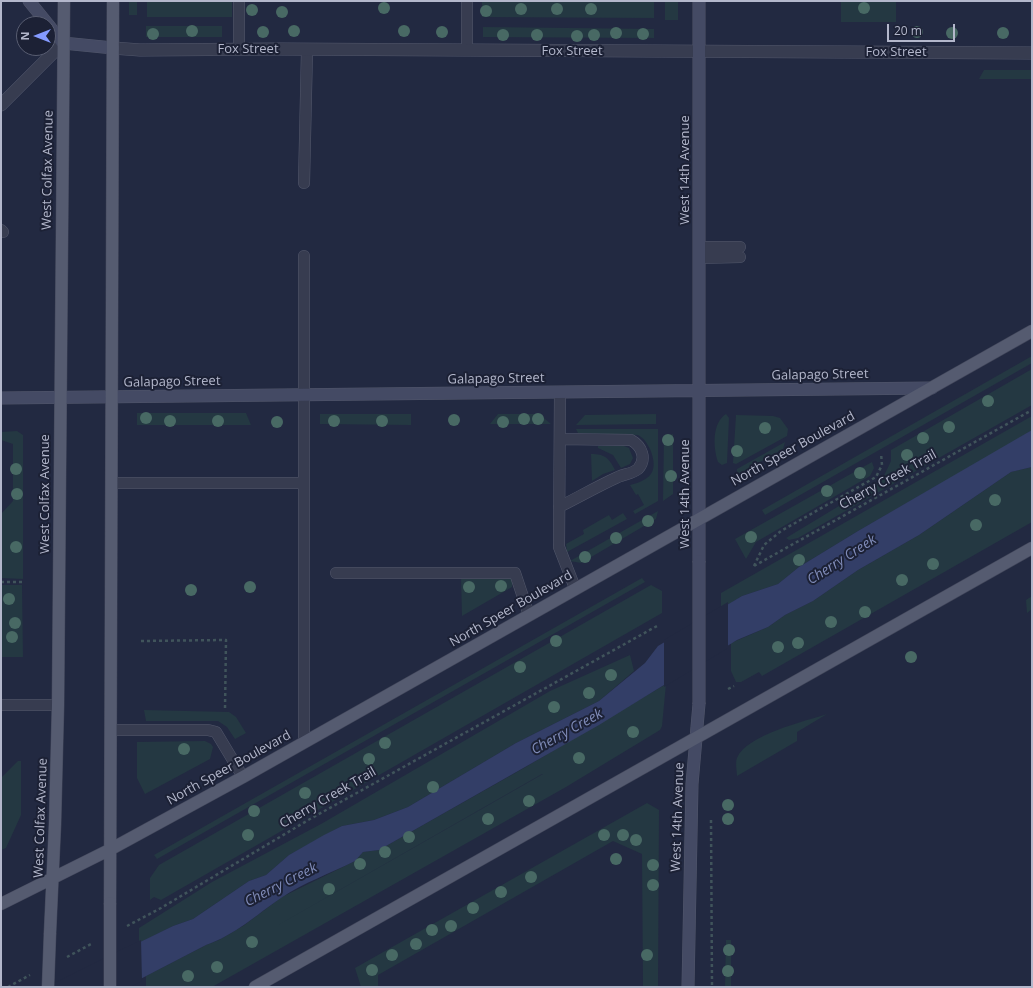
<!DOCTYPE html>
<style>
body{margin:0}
#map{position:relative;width:1033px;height:988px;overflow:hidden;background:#222941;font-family:"Open Sans",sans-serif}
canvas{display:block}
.frame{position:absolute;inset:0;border:2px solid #b3b7cb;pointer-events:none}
.north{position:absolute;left:16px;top:16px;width:40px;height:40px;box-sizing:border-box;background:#1c2135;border:1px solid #585d71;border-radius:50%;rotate:270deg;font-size:11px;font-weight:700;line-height:16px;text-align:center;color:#b3b7cb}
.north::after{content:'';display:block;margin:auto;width:14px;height:18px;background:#849aff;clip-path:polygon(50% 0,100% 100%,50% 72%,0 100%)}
.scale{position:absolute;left:887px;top:24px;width:68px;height:18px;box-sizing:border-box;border:2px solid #b3b7cb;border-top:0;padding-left:5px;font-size:12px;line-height:14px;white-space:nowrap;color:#b3b7cb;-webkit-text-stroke:3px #1c2135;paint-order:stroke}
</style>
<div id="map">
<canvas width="1033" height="988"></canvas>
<div class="frame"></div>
<div class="north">N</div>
<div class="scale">20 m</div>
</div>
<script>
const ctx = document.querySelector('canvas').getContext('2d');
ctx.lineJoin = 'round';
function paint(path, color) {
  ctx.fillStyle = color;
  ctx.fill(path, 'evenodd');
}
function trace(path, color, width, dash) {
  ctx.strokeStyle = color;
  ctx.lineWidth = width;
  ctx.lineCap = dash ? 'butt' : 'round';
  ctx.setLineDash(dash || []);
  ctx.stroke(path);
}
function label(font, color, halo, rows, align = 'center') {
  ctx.font = font + ' "Open Sans",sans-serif';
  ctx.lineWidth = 4;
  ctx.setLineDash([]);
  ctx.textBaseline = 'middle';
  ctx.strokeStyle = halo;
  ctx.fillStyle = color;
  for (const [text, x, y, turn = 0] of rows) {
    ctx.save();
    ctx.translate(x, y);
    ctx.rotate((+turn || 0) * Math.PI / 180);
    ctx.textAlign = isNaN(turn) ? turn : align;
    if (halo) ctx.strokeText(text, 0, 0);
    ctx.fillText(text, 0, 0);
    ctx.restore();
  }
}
const green = new Path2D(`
 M129,1h8v14h-8z
 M147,1h85v16h-85z
 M482,1h172v17l-172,-1z
 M665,1h13v19h-13z
 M841,1h55v21h-55z
 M146,26h76v11h-76z
 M483,27l171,2v9l-171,-1z
 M984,70h48v9h-53z
 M1032,356v7l-267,152 -3,-5z
 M1032,369v36l-234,133 -9,2 -3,-2 96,-58 9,-19v-11z
 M137,413h109l5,12h-114z
 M320,414h91v11l-91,-1z
 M498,414h41l12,10h-61z
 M656,414v10l-80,1 9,-10z
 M726,414l3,4 -2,45 -5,2 -4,-3c-5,-15 -6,-39 8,-48z
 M736,415l37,1 7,2 8,11 -1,7 -51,28 -3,-1z
 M1032,416v14l-18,12 -156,89 -59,36 -21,17 -36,12 -21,13v-16z
 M576,429h82v72l-23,13 -2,-3 11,-6 -6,-11 -2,1 -6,-10c21,-5 29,-14 20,-36 -4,-7 -5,-10 -12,-14l-60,-2z
 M17,431l6,4v144l-22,-1v-64l12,-13v-57l-12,-4v-8z
 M673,434v60l-10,7 1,-64z
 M785,442l-2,7 -46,26v-6z
 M598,446h26l5,2 4,10 -3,6 -9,4 -8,-13 -15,-7z
 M591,454c14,0 18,4 24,16l-12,4 -11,7z
 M872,462l2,6 -4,8 -114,66 -10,17 -11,-20z
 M1032,467v55l-270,154 -3,-4 -18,10h-5l-5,-11v-28l37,-16 17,-12 28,-14 45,-31 61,-35 92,-63z
 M658,511l-2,8 -75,44 -11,-2z
 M623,513l4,6 -60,33 -1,-8 18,-10 -1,-4 26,-15 3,5z
 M461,578h51v9l-50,29z
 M642,578l3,4 -488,277 -3,-4z
 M1,585h21l1,72h-22z
 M651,585l11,6v22l-501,287 -7,-3 -4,3v-22l9,-13z
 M1032,596v13l-5,4 -1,-13z
 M630,655l4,16 -35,30 -83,42 -108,64 -34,13 -32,6 -53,29 -23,20 -17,6 -56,38 -20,7 -34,17v-15l73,-46 109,-58 229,-133z
 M666,684l-4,42 -2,4 -94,57 -354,200h-66v-11l60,-31 13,-5 24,-14 39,-29 73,-36 8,-9 16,-2 145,-82zM543,774l-277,158 276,-158z
 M144,710l85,2 7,5 10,16 -11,6 -8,-12 -9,-6h-72z
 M827,714l-30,18v9l-60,35c0,-5 -2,-13 0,-18 9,-23 69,-37 90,-44z
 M205,741l6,3 2,3 -3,12 -65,35 -8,-16v-36z
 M18,761h3v54l-15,33 -5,2v-72z
 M647,803l12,7 -1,177h-15l-1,-133 -29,-13 -235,134v12h-17l-6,-19z
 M726,940h5v47h-6z`);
const water = new Path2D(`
 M1032,430v37l-21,5 -92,63 -61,35 -45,31 -28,14 -17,12 -31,13 -138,85 -220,125 -16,2 -8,9c-24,12 -52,22 -74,37 -25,17 -46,37 -75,47l-81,42h-77l125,-61 20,-7 56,-38 17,-6 23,-20 35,-20 18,-9 32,-6 34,-13 108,-64 83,-42 46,-38 13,-17 84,-50 36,-12 21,-17 59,-36z`);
const pier = new Path2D(`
 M728,602v46l-64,39v-47z
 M141,940l1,41 -12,6h-84z`);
const path = new Path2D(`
 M754,566l278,-156
 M754,566l10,-21 17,-14 95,-54 6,-12 -1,-12
 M1,582h23
 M141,641l85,-1 -1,69
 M728,689l6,-3
 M711,820l1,167
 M127,926l34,-18 149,-89 347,-193
 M67,957l26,-14
 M8,987l22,-12`);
const lane = new Path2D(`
 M239,1v48
 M467,1v49
 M304,183l3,-133
 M1,230l2,2
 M699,247h41
 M304,256v486
 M699,258l41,-1
 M560,392l-1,155 16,41
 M112,483h192
 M559,507c20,-10 39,-21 59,-30 6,-3 14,-3 20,-8 9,-10 4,-23 -7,-29l-71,-1
 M336,573h179l14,42
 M1,705h57
 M111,730h97l8,2 27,45`);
const street = new Path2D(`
 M113,48l27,2 136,-1 756,4
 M1,105l62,-62`);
const secondary = new Path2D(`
 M29,1l34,42 50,5
 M699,1v560
 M1,398l931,-10
 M688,987l4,-203 7,-80`);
const primary = new Path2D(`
 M110,903l3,-902
 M1,904l110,-55 132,-72 789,-446
 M50,933l5,-109 3,-119 6,-704
 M255,987l777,-439`);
const secondaryBridge = new Path2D(`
 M699,561v143`);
const primaryBridge = new Path2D(`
 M110,903v84
 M48,987l2,-54`);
const trees = [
 [384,8],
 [864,8],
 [521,9],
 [557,9],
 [591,9],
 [252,10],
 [486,11],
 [282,12],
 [192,31],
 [294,31],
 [404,31],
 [263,32],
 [442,32],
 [917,32],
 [616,33],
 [952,33],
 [1003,33],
 [153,34],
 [643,34],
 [503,35],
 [537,35],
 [594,35],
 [577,36],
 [988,401],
 [146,418],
 [524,419],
 [538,419],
 [454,420],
 [170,421],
 [218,421],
 [334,421],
 [382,421],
 [277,422],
 [503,422],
 [949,427],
 [765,428],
 [923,438],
 [668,440],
 [737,451],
 [907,455],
 [16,469],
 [860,473],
 [671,476],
 [827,491],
 [17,494],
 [995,500],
 [648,521],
 [976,525],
 [751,537],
 [616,538],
 [16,547],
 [585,557],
 [799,560],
 [933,564],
 [902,580],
 [501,586],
 [250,587],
 [469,587],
 [191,590],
 [9,599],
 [865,612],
 [831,622],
 [15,623],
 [12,637],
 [556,641],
 [798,643],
 [778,647],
 [911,657],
 [520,667],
 [611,675],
 [589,693],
 [554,707],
 [633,732],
 [385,743],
 [184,749],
 [579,758],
 [369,759],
 [433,787],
 [305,793],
 [529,801],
 [728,805],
 [254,811],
 [488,819],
 [728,819],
 [248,835],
 [604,835],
 [623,835],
 [409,837],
 [636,840],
 [385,852],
 [616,859],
 [360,864],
 [653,865],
 [531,877],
 [653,885],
 [329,889],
 [501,892],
 [473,908],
 [451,926],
 [432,930],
 [252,942],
 [416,944],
 [729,950],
 [392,955],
 [647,955],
 [217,967],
 [372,970],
 [728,971],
 [188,976]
];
const streetNames = [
 ["Fox Street",248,49],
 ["Fox Street",572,51],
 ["Fox Street",896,52],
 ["West Colfax Avenue",48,170,-89],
 ["West 14th Avenue",685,170,-90],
 ["Galapago Street",820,375,-1],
 ["Galapago Street",496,379,-1],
 ["Galapago Street",172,382,-1],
 ["North Speer Boulevard",793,449,-29],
 ["Cherry Creek Trail",888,480,-29],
 ["West Colfax Avenue",45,494,-90],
 ["West 14th Avenue",685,494,-90],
 ["North Speer Boulevard",511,609,-30],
 ["North Speer Boulevard",229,768,-29],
 ["Cherry Creek Trail",328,798,-30],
 ["West 14th Avenue",678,817,-88],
 ["West Colfax Avenue",41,818,-88]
];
const waterNames = [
 ["Cherry Creek",842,560,-33],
 ["Cherry Creek",567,732,-29],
 ["Cherry Creek",281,885,-27]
];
paint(green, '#243842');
paint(water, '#333e67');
paint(pier, '#222941');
trace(lane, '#52576b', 12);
trace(street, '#52576b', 13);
trace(secondary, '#52576b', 13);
trace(primary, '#404559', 13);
trace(path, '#40545b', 2.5, [3, 3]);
trace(lane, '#373c50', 11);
trace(street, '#373c50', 12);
trace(secondary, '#444a64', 12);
trace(primary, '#555b70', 12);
trace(secondaryBridge, '#52576b', 13, []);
trace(primaryBridge, '#404559', 13, []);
trace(secondaryBridge, '#444a64', 12);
trace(primaryBridge, '#555b70', 12);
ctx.fillStyle = '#486964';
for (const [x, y] of trees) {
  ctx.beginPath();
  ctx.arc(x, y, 6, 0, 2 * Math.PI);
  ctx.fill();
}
label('13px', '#b3b7cb', '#1c2135', streetNames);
label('italic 14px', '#808cb9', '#1c2135', waterNames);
</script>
